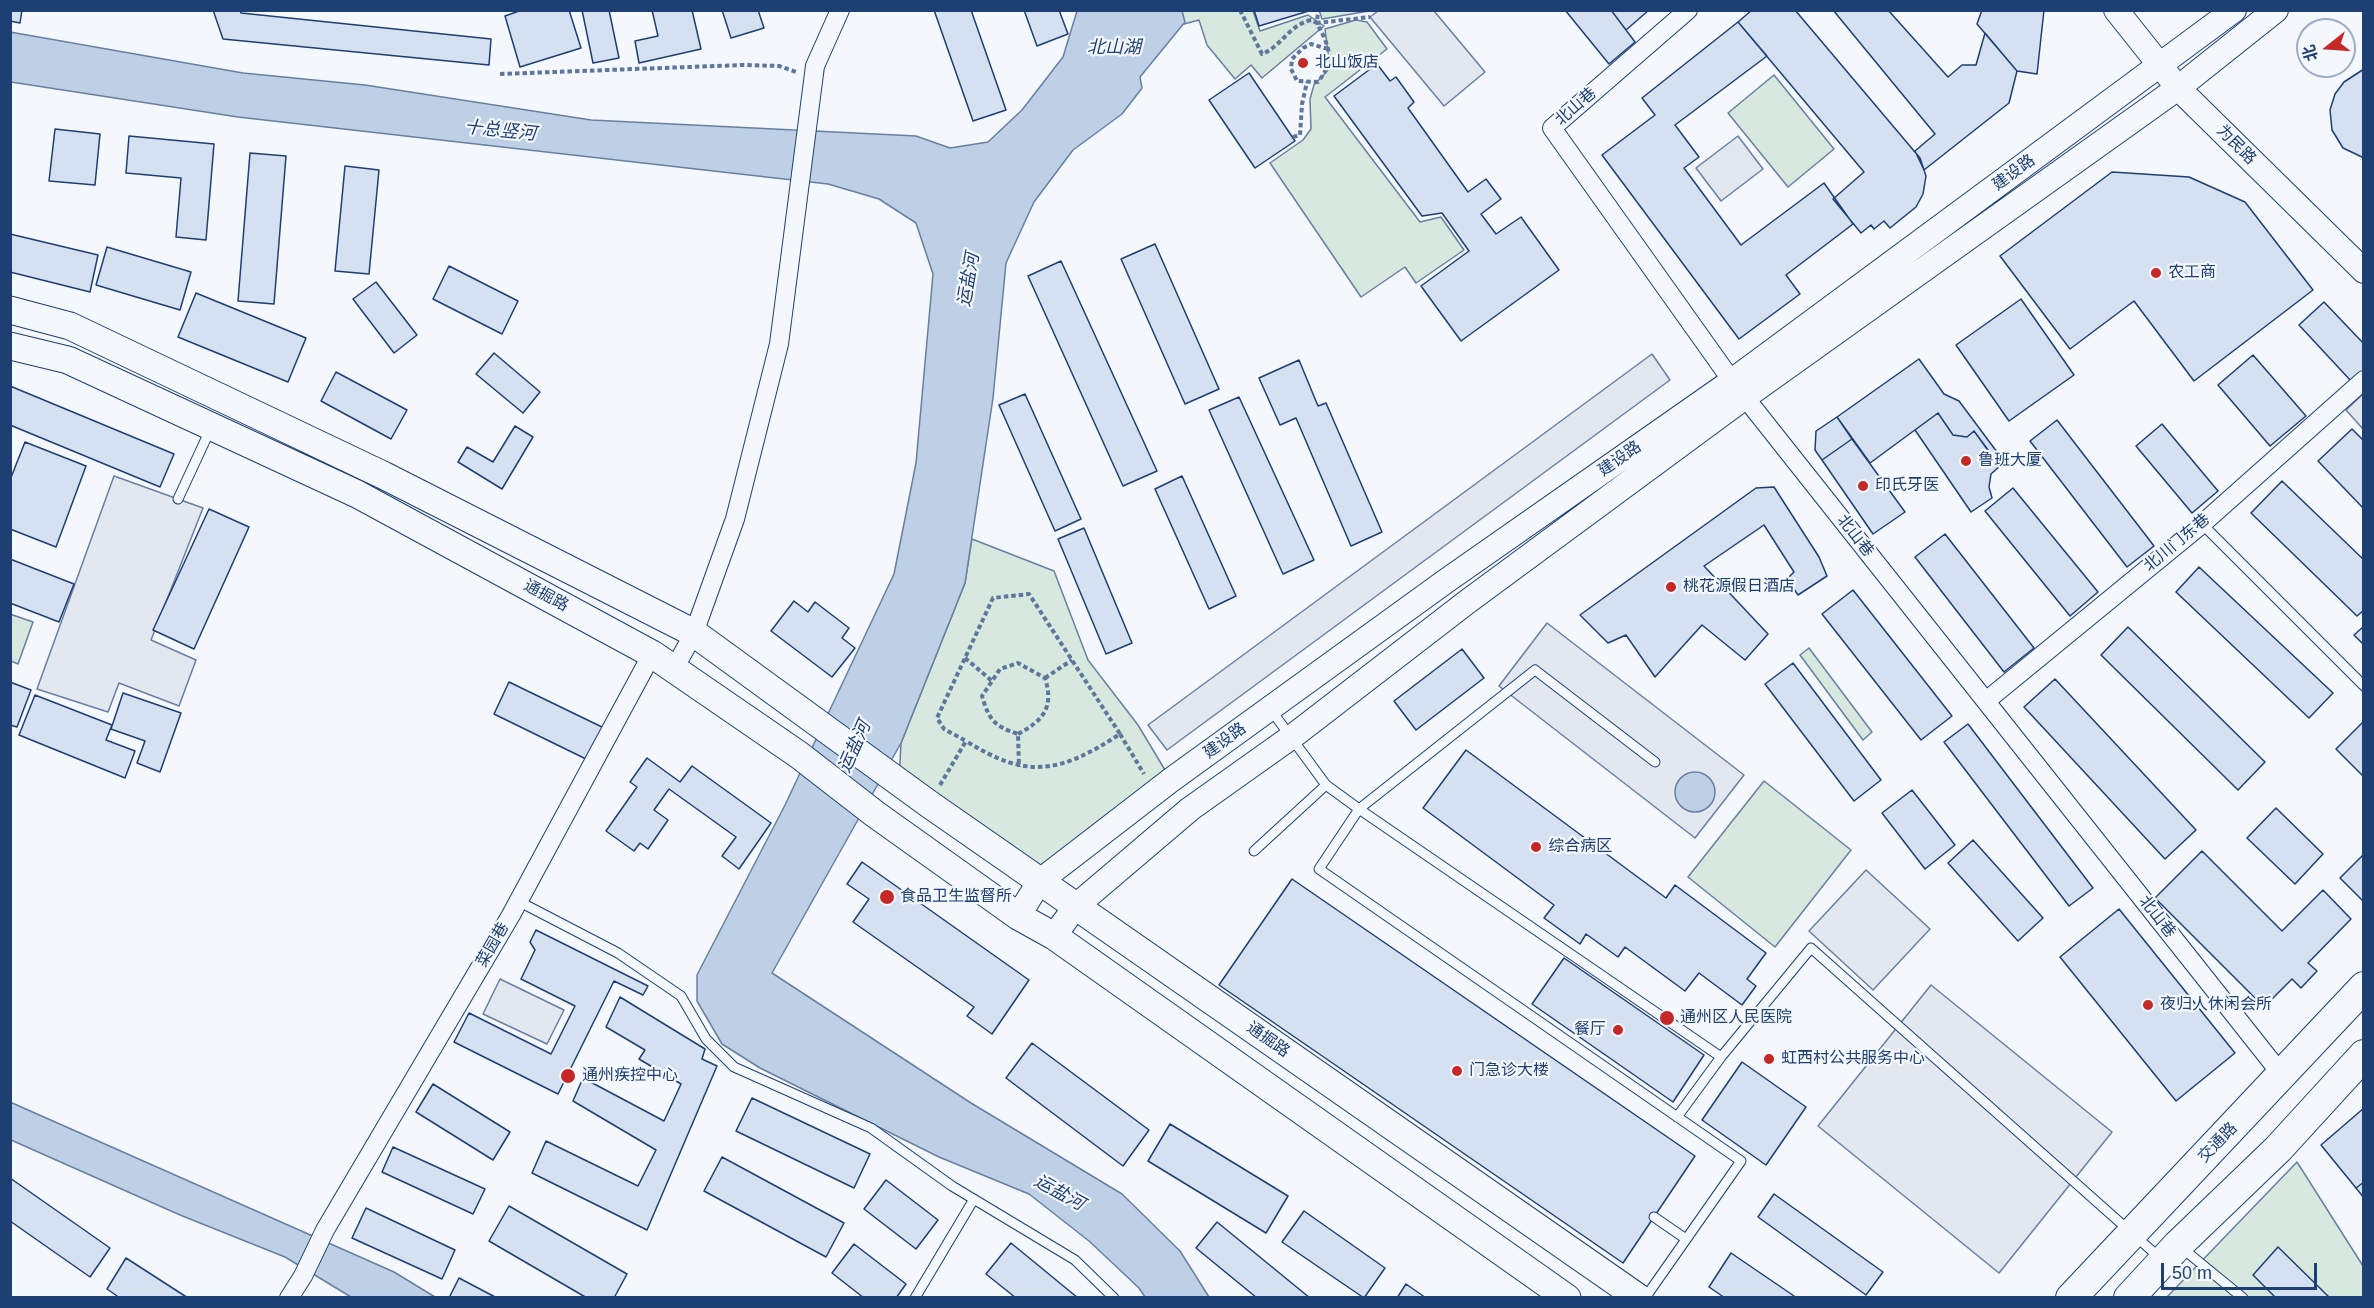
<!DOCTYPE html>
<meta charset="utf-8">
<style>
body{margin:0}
#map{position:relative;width:2374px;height:1308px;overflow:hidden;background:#f4f7fb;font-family:Arial,"Noto Sans SC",sans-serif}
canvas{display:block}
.frame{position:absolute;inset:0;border:12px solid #1d3f73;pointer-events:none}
.north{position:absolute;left:2296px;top:18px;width:60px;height:60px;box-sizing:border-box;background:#f4f7fb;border:2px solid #9eadc5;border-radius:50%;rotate:253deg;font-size:16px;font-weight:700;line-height:24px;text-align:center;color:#1d3f73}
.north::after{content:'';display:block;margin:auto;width:21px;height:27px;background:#c62828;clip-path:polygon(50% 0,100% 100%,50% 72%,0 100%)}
.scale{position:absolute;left:2161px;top:1263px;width:156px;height:27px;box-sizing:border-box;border:3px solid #1d3f73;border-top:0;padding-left:8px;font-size:18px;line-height:21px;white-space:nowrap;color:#1d3f73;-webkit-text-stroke:4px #f4f7fb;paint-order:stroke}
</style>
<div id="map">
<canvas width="2374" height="1308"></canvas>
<div class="frame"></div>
<div class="north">北</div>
<div class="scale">50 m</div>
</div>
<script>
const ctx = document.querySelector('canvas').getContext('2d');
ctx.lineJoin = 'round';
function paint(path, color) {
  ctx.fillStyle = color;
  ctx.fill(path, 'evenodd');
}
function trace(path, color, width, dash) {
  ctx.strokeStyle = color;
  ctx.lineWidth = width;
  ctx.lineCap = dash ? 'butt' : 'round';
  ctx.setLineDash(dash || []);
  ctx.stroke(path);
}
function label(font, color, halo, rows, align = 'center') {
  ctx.font = font + ' Arial,"Noto Sans SC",sans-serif';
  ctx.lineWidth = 4.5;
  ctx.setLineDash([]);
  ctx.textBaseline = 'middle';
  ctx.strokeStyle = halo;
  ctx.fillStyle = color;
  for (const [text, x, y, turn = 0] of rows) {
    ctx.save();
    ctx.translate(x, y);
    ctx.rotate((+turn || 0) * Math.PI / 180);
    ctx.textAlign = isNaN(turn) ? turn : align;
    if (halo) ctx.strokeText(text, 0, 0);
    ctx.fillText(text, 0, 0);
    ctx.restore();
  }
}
const green = new Path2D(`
 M1319,10h50v1l-47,8z
 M1180,11h73l7,20 48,-16 16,11 -62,52 -11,-13 -16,14 -28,-34 -8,-25 -15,4z
 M1356,20l11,2 20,27 -62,48 95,125 21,-5 23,33 -48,33 -11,-16 -44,30 -91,-134 33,-23 8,-11 -1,-30 4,-14 16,-17 -5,-39z
 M1774,75l60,74 -46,38 -60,-74z
 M972,539l82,32 34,89 50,65 33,55 -131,101 -141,-101 2,-37 64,-160z
 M10,614l23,8 -15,42 -7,-3z
 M1809,648l63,84 -9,8 -63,-85z
 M1764,781l87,69 -76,97 -87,-70z
 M2297,1162l66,104v31l-197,1z`);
const parking = new Path2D(`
 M1378,11h56l51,61 -41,34 -74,-89z
 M1738,136l25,33 -42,32 -25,-33z
 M1652,354l18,26 -503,370 -19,-25z
 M2363,394v35l-17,-19z
 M114,476l89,32 -52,132 45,20 -17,46 -60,-23 -11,29 -71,-23z
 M1547,623l197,152 -49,63 -196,-152z
 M1866,870l64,59 -57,61 -64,-59z
 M500,979l64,31 -17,34 -64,-30z
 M1931,985l181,147 -113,141 -181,-147z`);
const water = new Path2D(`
 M1077,11h105l3,11 -45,55 2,11 -20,26 -49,36 -39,52 -28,61 -13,135 -28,185 -64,160 -129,230 199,130 151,91 58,57 29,46h-64l-6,-9 -50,-47 -60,-47 -90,-37 -179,-89 -38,-24 -25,-43v-26l88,-170 109,-231 22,-111 17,-189 -17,-51 -37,-24 -51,-15 -590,-67 -227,-35 -1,-50 233,41 122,12 226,35 325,16 34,12 38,-6 34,-32 41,-53z
 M1675 792a20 20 0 1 1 40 0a20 20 0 1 1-40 0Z
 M10,1102l384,170 41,25h-84l-66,-40 -105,-42 -169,-75z`);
const building = new Path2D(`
 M10,10h12l-2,13 -10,-2z
 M213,10h27l1,3 250,26 -2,26 -266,-26z
 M522,10h47l12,38 -61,19 -15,-51z
 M582,10h27l10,48 -26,5z
 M652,10h40l9,39 -62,14 -4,-22 23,-5z
 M722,10h36l6,18 -33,10z
 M934,10h37l35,100 -33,11z
 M1024,10h35l9,24 -31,12z
 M1254,10h58l-53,16z
 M1565,10h46l24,32 -26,22z
 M1611,10h38l-23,20z
 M1752,10h43l125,148 6,18 -3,18 -7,13 -26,21 -6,-7 -10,8 -3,-4 -10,8 -28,-34 31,-27 -126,-150z
 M1833,10h55l60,67 14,-12h14l9,-32 32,38 -8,32 -85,67 -9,-19 20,-17z
 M1982,10h62l-7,64 -20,-3 -40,-47z
 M1738,22l29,34 -92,69 24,32 -15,11 57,77 83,-62 29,41 -67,51 14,19 -61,45 -137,-184 53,-40 -13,-17z
 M1377,64l13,17 6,-4 18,25 -6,6 60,84 18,-13 15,20 -20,15 15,20 25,-17 38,53 -98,71 -40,-55 48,-35 -27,-38 -20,3 -88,-120z
 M2364,69v89l-21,-10 -11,-18 -2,-20 5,-16 9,-12z
 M1249,73l46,68 -40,27 -46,-68z
 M55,129l45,5 -5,51 -46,-4z
 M129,136l85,8 -8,96 -30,-3 5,-59 -55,-5z
 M250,153l36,3 -12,148 -36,-3z
 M345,166l34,4 -10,104 -34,-3z
 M2112,172l77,5 56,25 68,88 -119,91 -60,-80 -64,48 -70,-93z
 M10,234l88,21 -8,37 -80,-20z
 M1155,244l64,145 -34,15 -64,-145z
 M107,247l84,25 -11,38 -84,-25z
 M1061,261l96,210 -34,15 -95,-210z
 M449,266l69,35 -16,33 -69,-35z
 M376,282l41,53 -23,18 -41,-54z
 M196,293l110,45 -18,44 -110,-45z
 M2021,299l53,76 -65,46 -53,-76z
 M2324,302l40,42v26l-13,11 -52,-56z
 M494,353l46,39 -17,21 -47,-39z
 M2253,355l53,61 -36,30 -52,-61z
 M1919,359l25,35 15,7 38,51 -5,4 -18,-25 -7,6 -14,-2 -15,-22 -68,50 -33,-46z
 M1299,360l19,46 8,-3 56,129 -31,14 -55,-128 -16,7 -21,-47z
 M336,372l71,38 -16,29 -70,-38z
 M10,386l164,68 -14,33 -150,-62z
 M1025,394l56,125 -26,12 -56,-126z
 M1239,397l75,163 -31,14 -74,-164z
 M1938,413l15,22 14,2 7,-6 26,35 -9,8 -2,13 3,11 -21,14 -56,-82z
 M1837,417l15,22 -30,21 -7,-10 1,-19z
 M2057,420l97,126 -27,21 -97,-126z
 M2162,424l56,67 -26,22 -56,-67z
 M515,426l18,11 -31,52 -44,-27 9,-15 26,15z
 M2352,429l12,12v68l-46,-48z
 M1852,439l53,73 -32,22 -51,-74z
 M25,442l61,24 -30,81 -46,-18v-49z
 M1182,476l54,120 -27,13 -54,-120z
 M2282,481l82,79v50l-7,6 -106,-103z
 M1774,487l45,70 8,19 -29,19 -11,-16 7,-7 -30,-47 -60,41 64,68 -23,26 -43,-35 -47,52 -29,-42 -18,8 -28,-28 176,-127z
 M2013,488l85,104 -28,24 -85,-105z
 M209,509l40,18 -55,122 -41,-19z
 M1084,528l48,115 -26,11 -48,-115z
 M1945,534l89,114 -30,24 -89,-115z
 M10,559l64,25 -15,38 -49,-19z
 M2199,567l134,126 -24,25 -133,-126z
 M1853,590l99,126 -31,24 -99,-126z
 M794,601l14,11 7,-10 34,26 -7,10 13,10 -23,29 -61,-46z
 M2364,626v19l-10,-10z
 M2128,627l137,135 -27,28 -137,-135z
 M1462,649l22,29 -68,52 -22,-29z
 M1793,663l88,117 -27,21 -89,-117z
 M2055,679l141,151 -31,29 -141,-152z
 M10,682l21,8 -14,37 -7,-2z
 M509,682l95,46 -16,32 -94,-46z
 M123,693l58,20 -21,59 -23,-9 8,-22 -34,-12z
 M35,695l77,30 -6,15 29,11 -10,27 -106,-43z
 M2364,721v56l-28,-28z
 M1968,724l125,164 -24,18 -125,-164z
 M1466,750l200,148 9,-13 91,68 -19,26 9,7 -14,19 -43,-32 -14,18 -60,-44 -7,10 -32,-23 -6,10 -36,-26 10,-13 -131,-97z
 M647,758l33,24 12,-16 79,57 -32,46 -17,-13 14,-19 -67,-48 -15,21 14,10 -20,29 -8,-6 -6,8 -28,-20 31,-44 -7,-5z
 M1912,790l43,55 -30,24 -43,-56z
 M2276,808l47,46 -28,30 -48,-46z
 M1973,840l70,78 -25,23 -70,-78z
 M2202,851l80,80 41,-41 28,29 -43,44 9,8 -16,17 -9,-9 -28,28 -109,-109z
 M2364,854v48l-24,-24z
 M862,862l167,118 -37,54 -25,-18 7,-9 -121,-85 16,-23 -22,-15z
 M1292,879l403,277 -72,107 -404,-278z
 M2119,909l116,144 -59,48 -116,-144z
 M536,930l112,56 -5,9 -29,-14 -56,113 -104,-52 15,-29 82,41 24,-48 -54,-27 14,-29 -5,-8z
 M1564,958l140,97 -31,47 -141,-98z
 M620,997l85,52 -3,10 15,7 -70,164 -115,-57 14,-32 92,45 18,-36 -83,-49 10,-23 81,43 17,-37 -42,-25 6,-9 -39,-23z
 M1032,1043l117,87 -26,36 -117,-88z
 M1742,1062l64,45 -40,58 -64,-45z
 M433,1084l77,48 -17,28 -77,-48z
 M752,1098l118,56 -16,34 -118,-57z
 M2364,1108v74l-8,6 -35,-43z
 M1170,1124l118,72 -22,37 -118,-72z
 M393,1147l92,42 -12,25 -91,-42z
 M722,1157l122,66 -18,34 -122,-66z
 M10,1178l100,70 -20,29 -80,-56z
 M886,1180l52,40 -22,29 -52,-40z
 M2364,1182v16l-8,-10z
 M1774,1194l109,78 -17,23 -108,-78z
 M509,1206l118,68 -13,24h-27l-98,-57z
 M366,1208l89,42 -13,29 -90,-41z
 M1304,1211l81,57 -21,30 -82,-56z
 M1217,1222l93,76h-53l-61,-50z
 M1011,1243l67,55h-62l-30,-24z
 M854,1244l52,40 -10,14h-32l-32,-25z
 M2278,1247l52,51h-54l-23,-23z
 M1731,1253l66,45h-72l-16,-11z
 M126,1258l62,40h-68l-13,-9z
 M459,1278l38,20h-48z
 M1406,1284l20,14h-29z`);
const path = new Path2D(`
 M1240,10l22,44c20,-8 27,-29 49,-34l6,3 1,-13
 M1328,49l-17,-5 -8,4 -11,11 -1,10 6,12 21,1c18,-23 11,-35 -1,-59l53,-6
 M500,74l243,-9 36,1 17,6
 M1293,137l7,-2 2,-31 5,-22
 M965,658l27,23
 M1045,678l27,-18
 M1018,734c26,-14 36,-27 27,-56l-27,-15 -18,6 -18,27c7,24 12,30 36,38l1,33
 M1120,734l24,40
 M940,785l26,-44 -22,-12 -7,-11 56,-120 36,-4 91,140c-60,39 -92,46 -154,7`);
const service = new Path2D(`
 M178,499l33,-71
 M2202,524l162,162
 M1271,710l55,75 33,24 -40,60 422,292 -96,137
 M1655,762l-120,-92 -176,139 362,248 90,-109 349,310
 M1254,851l72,-66
 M518,901l100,52 63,43 25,43 28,28 137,61 81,58 123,74 39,38
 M1677,1117l44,-60
 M1654,1217l32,22
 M2182,1248l61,50
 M915,1298l59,-99`);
const minor = new Path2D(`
 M1688,10l-136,118 180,253 550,694
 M674,669l20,-36 41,-114 44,-175 36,-278 25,-56
 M1986,701l216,-177 162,-144
 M289,1298l14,-22 22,-46 186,-315 141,-261`);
const tertiary = new Path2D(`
 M2116,10l62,78 186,183
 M1018,916l22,-35 131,-101 275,-199 286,-200 502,-371
 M1054,936l22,-30 114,-97 107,-76 170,-131 278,-205 433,-309 98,-78`);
const secondary = new Path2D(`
 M10,310l60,16 313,149 311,158 235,171 710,494
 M10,346l58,14 289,134 295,160 147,101 76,59 143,102 36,20 513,362`);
const primary = new Path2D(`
 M2071,1298l293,-311
 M2129,1298l49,-53 100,-96 86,-94`);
const markers = [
 [1303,63,6,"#c62828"],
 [2156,273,6,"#c62828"],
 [1966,461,6,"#c62828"],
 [1863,486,6,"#c62828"],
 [1671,587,6,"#c62828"],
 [1536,847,6,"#c62828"],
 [887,897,8,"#c62828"],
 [2148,1005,6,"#c62828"],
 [1667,1018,8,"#c62828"],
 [1618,1030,6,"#c62828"],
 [1769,1059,6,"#c62828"],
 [1457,1071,6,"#c62828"],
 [568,1076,8,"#c62828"]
];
const poiNames = [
 ["北山饭店",1315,63],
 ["农工商",2168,273],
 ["鲁班大厦",1978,461],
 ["印氏牙医",1875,486],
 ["桃花源假日酒店",1683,587],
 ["综合病区",1548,847],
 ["食品卫生监督所",900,897],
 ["夜归人休闲会所",2160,1005],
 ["通州区人民医院",1680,1018],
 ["餐厅",1606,1030,"right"],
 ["虹西村公共服务中心",1781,1059],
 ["门急诊大楼",1469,1071],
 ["通州疾控中心",582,1076]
];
const streetNames = [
 ["北山巷",1576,107,-41],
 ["为民路",2236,145,45],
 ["建设路",2014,173,-36],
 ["建设路",1620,459,-35],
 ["北山巷",1855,536,52],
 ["北川门东巷",2177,543,-40],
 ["通掘路",546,596,28],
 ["建设路",1225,741,-36],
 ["北山巷",2157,917,52],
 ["菜园巷",493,945,-60],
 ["通掘路",1268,1040,35],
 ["交通路",2218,1143,-46]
];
const waterNames = [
 ["北山湖",1114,48],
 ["十总竖河",500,131,6],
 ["运盐河",969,280,-80],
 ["运盐河",855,747,-66],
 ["运盐河",1059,1193,29]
];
paint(green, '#d7e8df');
trace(green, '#687fa3', 1.5);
paint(parking, '#e3e8f0');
trace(parking, '#687fa3', 1.5);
paint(water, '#bed0e5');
trace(water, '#687fa3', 1.5);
paint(building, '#d5e0f0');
trace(building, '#1d3f73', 1.5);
trace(service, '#1d3f73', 11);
trace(minor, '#1d3f73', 20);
trace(tertiary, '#1d3f73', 26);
trace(secondary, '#1d3f73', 29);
trace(primary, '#1d3f73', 32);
trace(path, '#5e769c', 4, [4.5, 3]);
trace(service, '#f4f7fb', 9);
trace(minor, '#f4f7fb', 18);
trace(tertiary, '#f4f7fb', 24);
trace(secondary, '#f4f7fb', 27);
trace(primary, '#f4f7fb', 30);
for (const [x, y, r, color] of markers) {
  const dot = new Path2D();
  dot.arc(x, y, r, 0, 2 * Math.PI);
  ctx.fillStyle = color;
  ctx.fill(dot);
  trace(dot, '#f4f7fb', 2);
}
label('16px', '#1d3f73', '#f4f7fb', poiNames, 'left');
label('16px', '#1d3f73', '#f4f7fb', streetNames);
label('italic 18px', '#1d3f73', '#f4f7fb', waterNames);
</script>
